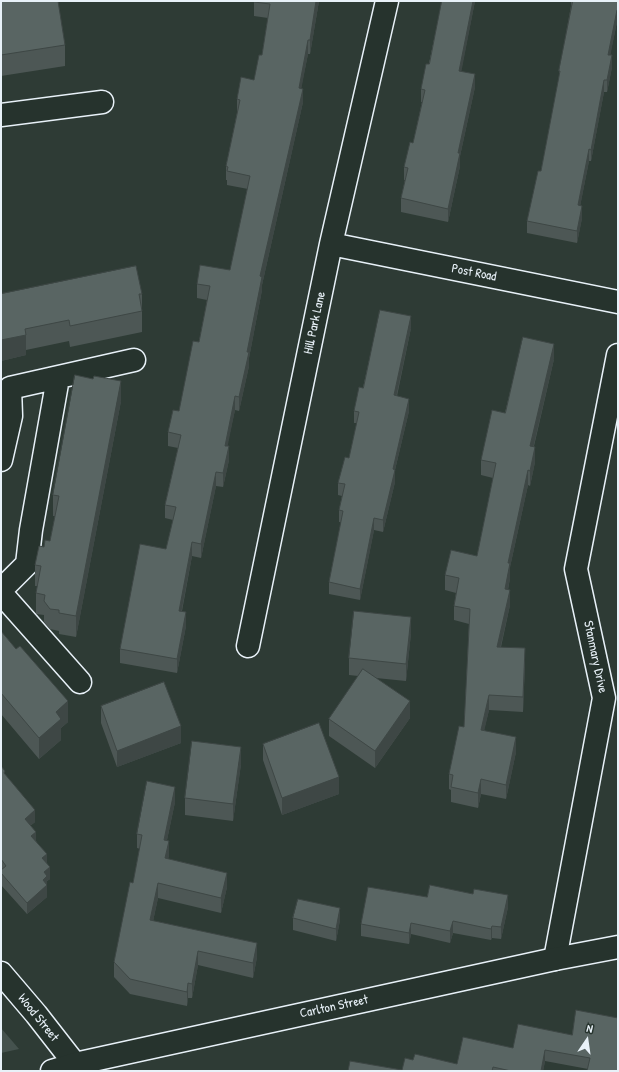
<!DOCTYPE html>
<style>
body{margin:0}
#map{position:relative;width:619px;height:1072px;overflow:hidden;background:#2e3b35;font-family:"Patrick Hand",sans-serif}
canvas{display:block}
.frame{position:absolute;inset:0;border:2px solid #e8f1f8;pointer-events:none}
.north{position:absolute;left:567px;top:1020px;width:40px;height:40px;-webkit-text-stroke:3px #26332d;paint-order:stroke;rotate:13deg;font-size:11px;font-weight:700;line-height:16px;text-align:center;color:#e8f1f8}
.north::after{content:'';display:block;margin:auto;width:14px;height:18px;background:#e8f1f8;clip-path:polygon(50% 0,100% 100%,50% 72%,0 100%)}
</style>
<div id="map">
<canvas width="619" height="1072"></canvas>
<div class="frame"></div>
<div class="north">N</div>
</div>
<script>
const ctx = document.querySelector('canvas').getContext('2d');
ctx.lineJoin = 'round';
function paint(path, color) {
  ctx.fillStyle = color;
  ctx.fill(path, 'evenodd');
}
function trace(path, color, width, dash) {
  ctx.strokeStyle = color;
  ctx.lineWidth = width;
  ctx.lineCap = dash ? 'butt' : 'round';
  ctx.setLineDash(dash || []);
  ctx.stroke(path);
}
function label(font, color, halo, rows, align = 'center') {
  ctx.font = font + ' "Patrick Hand",sans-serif';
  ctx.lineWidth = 3;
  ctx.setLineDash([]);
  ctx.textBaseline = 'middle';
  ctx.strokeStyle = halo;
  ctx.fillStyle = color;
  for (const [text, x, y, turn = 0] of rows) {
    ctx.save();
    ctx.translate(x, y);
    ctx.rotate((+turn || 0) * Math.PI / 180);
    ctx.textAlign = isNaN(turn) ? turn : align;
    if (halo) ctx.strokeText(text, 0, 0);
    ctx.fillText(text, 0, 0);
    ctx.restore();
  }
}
const green = new Path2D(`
 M1,1028l18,21 -18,4z`);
const minor = new Path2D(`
 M1,115l101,-13
 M331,244l287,58
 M1,460l10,-44 -1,-28 124,-28
 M1,590l26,-26 4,-34 27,-152
 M1,593l79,89
 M248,646l83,-402 56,-243
 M555,959l49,-261 -28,-129 42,-214
 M1,973l35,41 39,50`);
const major = new Path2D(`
 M52,1071l23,-7 480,-105 63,-12`);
const wall = new Path2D(`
 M1,1l64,44v21l-64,10z
 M319,1l-9,53h-2l-7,34 2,14 -41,183v5l-13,68v8l-10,45 -4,-1 -8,36 2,14 -6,27 -7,-1 -15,72 -9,-2 -10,55 4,15 -9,47 -57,-10v-14l46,-100 7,-29 -8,-2v-13l13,-57 -10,-2v-14l11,-21 20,-69 8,-42 -10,-2v-14l33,-14 18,-81 -21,-4v-5h-1v-14l11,-53v-14l17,-19 8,-25 6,-37 -14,-2v-14z
 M442,1h33l-14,70 14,16 -15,69v10l-12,56 -47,-10v-14l4,-18h-1v-13l9,-24 9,-41h-1v-13l8,-25z
 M571,1h47v21h-1l-7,33 2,12 -5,25h-3l-13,69h-2l-9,45 2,12 -5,25 -50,-10v-12l14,-50 18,-92v-8l12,-65z
 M1,294h141v38l-72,15 -1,-6 -43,9v5l-25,6z
 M411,328l-14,68 12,15 -14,59v12l-12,50 -9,-2 -14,70 -31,-6v-12l12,-60h-2v-12l3,-14 -4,-1v-12l11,-25 8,-35h-3v-12l9,-23z
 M554,359l-20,87 1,16 -5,24 -2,-1 -18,82v11l-2,12 2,15 -9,42 24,16 -2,49 -34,-2 -5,20 32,22 -10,47 -25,-5 -3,14 -27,-6v-12l-2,-1v-15l15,-47 5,-103 -15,-4v-14l2,-13 -11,-3v-15l32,-19 16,-78 -12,-3v-15l24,-47z
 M121,401l-45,236 -17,-3v-3l-9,-2 -6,-7v-7l-8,-1v-21l2,-7h-3v-21l9,-18 6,-6 5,-25h-2v-21z
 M1,631l67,91 -7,6v12l-22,19 -38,-45z
 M411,633l-5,48 -30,-3 34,40 -35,50 -46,-32v-17l29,-43 -9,-1v-17z
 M101,706l80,37 -64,24 -16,-44z
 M263,744l76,50 -57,21 -19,-55z
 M241,764l-8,57 -48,-6v-17z
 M1,766l4,8 30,48 -5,4 6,15 11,22 3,16 -3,2v16l-20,17 -26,-29z
 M175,802l-8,38 2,15 -1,4 59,28 -6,26 -63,-15 -5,23 104,36 -4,21 -55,-13 -6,33h-4l-1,8 -57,-12 -16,-17v-15l19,-79 7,-34 -3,-1v-14z
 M618,866v17h-1v-12z
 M427,897l81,10 -7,32 -9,-1 -1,2 -38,-7 -3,10 -39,-9 -2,10 -48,-8v-12z
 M293,918l47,2 -4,21 -43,-11z
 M618,1018l-30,51 -43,-8 -2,10h-195l54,-1 11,-10 44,4 56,-16 59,-13z`);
const shadedWall = new Path2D(`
 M316,1h3l-9,53v-14z
 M473,1h2l-16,83v-13z
 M617,10v12l-9,45v-12z
 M308,40v14l-9,47v-13z
 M612,55v12l-5,25v-12z
 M475,74v13l-15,69v10l-12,56v-13l10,-56z
 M604,80v12l-13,69v-11z
 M303,89v13l-41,183v5l-13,68v8l-10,45v-14l21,-121z
 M589,149v12l-11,56v-12z
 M582,206v12l-5,25v-12z
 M411,316v12l-17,79v-12z
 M26,335v20l-25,6v-21z
 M554,344v15l-24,102v-15z
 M121,381v20l-45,236v-21z
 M235,396v14l-10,49v-13z
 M409,399v12l-16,67 2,-8v12l-12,50v-12l10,-51z
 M229,446v14l-6,27v-14z
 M535,447v15l-5,24v-15z
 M528,470v15l-18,82v11l-5,26v-15l3,-26z
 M216,472v14l-15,72v-14z
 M374,518v12l-14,70v-11z
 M192,542v14l-13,68v-13z
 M510,590v15l-13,57v-15z
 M186,612v14l-9,47v-14z
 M411,617v16l-5,48v-17z
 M525,648v15l-2,49v-15z
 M489,695v15l-8,35v-15z
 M68,701v21l-7,6v12l-22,19v-21l17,-26z
 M410,701v17l-35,50v-17z
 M181,726v17l-64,24v-16z
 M516,737v15l-10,47v-14z
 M241,747v17l-8,57v-17z
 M339,777v17l-57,21v-17z
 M481,779v15l-3,14v-15z
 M175,787v15l-11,52v-14z
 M35,810v12l-10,8v-11z
 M36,832v12l-5,-8z
 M169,841v14l-4,18v-15z
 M47,854v11l-5,-7z
 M50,867v12l-3,2v16l-20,17v-11l16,-23 1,-8z
 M227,873v14l-6,26v-15z
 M158,883v15l-8,37v-15z
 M508,895v12l-7,32v-12z
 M340,908v12l-4,21v-12z
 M453,921v12l-3,10v-12z
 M411,923v11l-2,10v-11z
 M492,926v12l-1,2v-11z
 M257,943v14l-4,21v-15z
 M198,951v14l-6,33v-14z
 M188,983v15l-1,8v-14z
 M545,1050v11l-2,10h-2z`);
const building = new Path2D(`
 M1,1h57l7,44 -64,10z
 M254,1h62l-6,39h-2l-9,48 4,1 -43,187 2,1 -15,75h2l-10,45 -4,-1 -10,50h4l-6,27 -7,-1 -15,72 -9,-2 -13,69 7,1 -9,47 -57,-10 20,-105 26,5 10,-42 -11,-2 16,-70 -13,-3 5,-22 6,1 14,-70 6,1 11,-56 -13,-2 3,-19 30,5 20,-94 -23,-5 1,-4 -2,-1 14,-66 -3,-1 4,-22 13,3 5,-25h3l8,-51 -16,-2z
 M442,1h31l-14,70 16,3 -17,79h2l-12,56 -47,-11 7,-30 -4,-1 6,-25 3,1 12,-53 -4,-1 5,-25h3z
 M573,1h45v9h-1l-9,45h4l-5,25h-3l-13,70 -2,-1 -11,56 4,1 -5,25 -50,-10 11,-50h3l19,-100h-1z
 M136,266l6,28h-3l3,17 -72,15 -1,-6 -44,9 1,6 -25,5v-46z
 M380,310l31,6 -17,79 15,4 -16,70 2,1 -12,50 -9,-2 -14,71 -31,-7 14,-71 -4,-1 6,-26 -7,-1 7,-26 4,1 10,-46 -5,-1 5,-24 4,1z
 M523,337l31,7 -24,102 5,1 -5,24 -2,-1 -20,93h2l-5,26 5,1 -13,57 28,1 -2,49 -34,-2 -8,35 35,7 -10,48 -25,-6 -3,14 -27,-6 2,-12 -4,-1 10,-48 5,1 6,-118 -16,-3 5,-28 -14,-3 6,-25 26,6 19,-93 -15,-3 11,-50 13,3z
 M75,375l18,4 1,-3 27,5 -45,235 -17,-3v-3l-9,-1 -6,-8 1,-6 -9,-2 5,-27 -6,-1 4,-19 5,1 1,-7 5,1 9,-45 -6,-1z
 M354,611l57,6 -5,47 -57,-6z
 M1,631l15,18 4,-3 48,55 -12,11 5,7 -22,19 -38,-45z
 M363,669l47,32 -35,50 -46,-32z
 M164,682l17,44 -64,25 -16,-45z
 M319,723l20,54 -57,21 -19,-54z
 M192,741l49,6 -8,57 -48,-6z
 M1,766l4,5 -1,2 31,37 -10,9 11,13 -5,4 16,18 -5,4 8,9 -6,5 3,4 -4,4 4,5 -20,18 -26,-30v-3l5,-4 -5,-7z
 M147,781l28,6 -11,53 5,1 -4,17 62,15 -6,25 -63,-15 -8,37 107,23 -4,20 -55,-12 -6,33 -4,-1 -1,9 -57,-13 -16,-17 16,-80 3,1 9,-48 -5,-1z
 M430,885l43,9 1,-5 34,6 -7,32 -9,-1 -1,3 -38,-8 -3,10 -39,-8 -2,10 -48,-9 7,-37 59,10z
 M298,899l42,9 -4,21 -43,-11z
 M576,1010l42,8v53h-31l3,-13 -45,-8 -4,21h-30l-18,-4 -1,4h-144l2,-10 52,9 3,-12 8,2 2,-6 42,10 6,-27 50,11 5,-24 54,11z`);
const streetNames = [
 ["Post Road",474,273,11],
 ["Hill Park Lane",315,323,-78],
 ["Stanmary Drive",595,657,78],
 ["Carlton Street",334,1007,-12],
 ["Wood Street",38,1018,51]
];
paint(green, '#45524e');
trace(minor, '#e8f1f8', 25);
trace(major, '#e8f1f8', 25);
trace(minor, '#26332d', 22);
trace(major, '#26332d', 22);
paint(wall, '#4d5755');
paint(shadedWall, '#3e4745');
paint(building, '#596563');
trace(building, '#3e4745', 1);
label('13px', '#e8f1f8', '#26332d', streetNames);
</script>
